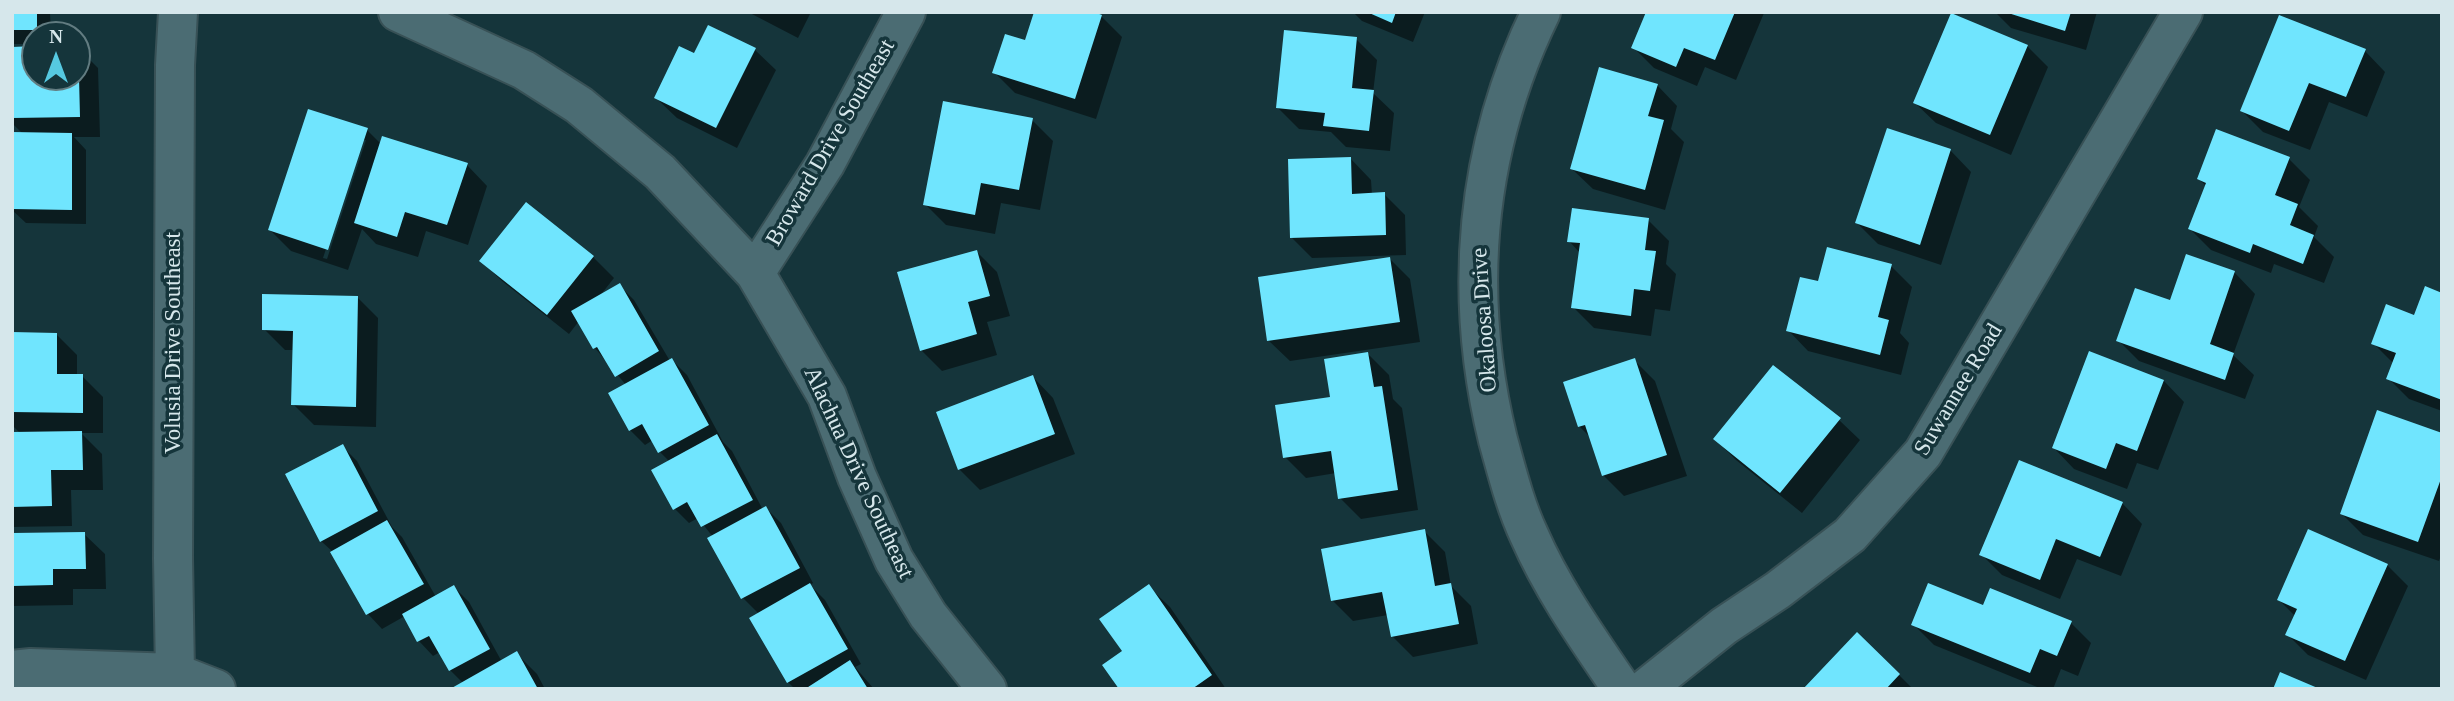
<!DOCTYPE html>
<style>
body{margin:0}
#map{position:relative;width:2454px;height:701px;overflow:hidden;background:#15353b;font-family:Georgia,serif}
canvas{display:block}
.frame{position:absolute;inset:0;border:14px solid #d6e7eb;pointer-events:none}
.north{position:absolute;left:21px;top:21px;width:70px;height:70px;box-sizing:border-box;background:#15353b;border:2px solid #627c81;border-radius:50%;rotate:0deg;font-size:19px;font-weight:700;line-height:28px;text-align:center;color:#d6e7eb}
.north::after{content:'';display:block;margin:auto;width:24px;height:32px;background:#56c9e1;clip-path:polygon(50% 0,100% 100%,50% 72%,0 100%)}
</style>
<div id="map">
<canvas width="2454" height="701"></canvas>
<div class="frame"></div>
<div class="north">N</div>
</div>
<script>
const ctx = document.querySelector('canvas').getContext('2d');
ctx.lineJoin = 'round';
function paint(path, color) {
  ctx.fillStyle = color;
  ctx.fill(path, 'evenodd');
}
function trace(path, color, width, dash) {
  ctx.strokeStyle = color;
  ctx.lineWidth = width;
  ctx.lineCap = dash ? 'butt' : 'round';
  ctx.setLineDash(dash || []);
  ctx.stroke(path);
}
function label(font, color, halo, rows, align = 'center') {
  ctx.font = font + ' Georgia,serif';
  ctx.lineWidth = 7;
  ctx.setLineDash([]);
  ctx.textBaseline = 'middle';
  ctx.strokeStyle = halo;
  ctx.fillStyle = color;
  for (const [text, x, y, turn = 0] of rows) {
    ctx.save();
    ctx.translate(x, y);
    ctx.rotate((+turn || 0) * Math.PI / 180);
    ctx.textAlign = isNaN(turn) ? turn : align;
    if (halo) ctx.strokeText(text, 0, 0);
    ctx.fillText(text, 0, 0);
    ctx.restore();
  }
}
const shadow = new Path2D(`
 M12,12h38l1,23h-16v9h-23z
 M748,12h63l-13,26z
 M1353,12h72l-12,30 -51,-21z
 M1648,12h115l1,1 -28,67 -31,-13 -8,19 -43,-18 -21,-21z
 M1995,12h102l-11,38 -75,-22z
 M1101,16l21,21 -26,82 -81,-26 -21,-21z
 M709,27l46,23 21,20 -39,78 -60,-30 -21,-20 38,-42z
 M1356,39l21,21 -4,33 21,20 -4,38 -44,-4 -15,-15 -32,-3 -21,-21z
 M2027,46l21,21 -37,88 -75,-32 -21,-20z
 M77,47l21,21 2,69h-26l12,13v74l-60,-1 -14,-13v-76h11l-11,-11v-74l23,-1v29h42z
 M2365,51l20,21 -18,45 -38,-15 -19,48 -47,-18 -21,-21z
 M1657,85l20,21 -6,23 13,13 -19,68 -72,-21 -21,-20z
 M1032,120l21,21 -13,69 -39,-7 -6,31 -49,-9 -21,-21z
 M367,130l14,14 86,21 20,21 -19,59 -42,-14 -8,26 -42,-13 -14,-15 -14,41 -57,-19 -21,-21zM362,140h4l-39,119 -4,-1z
 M1888,130l63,21 20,21 -30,93 -63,-21 -21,-21z
 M1351,159l20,21 1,15 12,-1 21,21 1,40 -94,3 -21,-21z
 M2289,159l21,21 -11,27 19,19 -4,11 20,20 -10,26 -50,-19 -3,9 -60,-23 -21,-21 16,-43 -7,-7z
 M526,205l67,52 21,21 -15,19 20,-12 15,15 36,61 2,-1 15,15 36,67 9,9 31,59 3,-2 15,15 32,60 -3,2 15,15 36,64 -6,3 19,22h-79l-7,-7 -29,-68 -16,-16 -33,-59 3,-2 -15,-19 -9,5 -15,-15 -4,-46 -10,-10 -7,-12 -8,5 -15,-15 -4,-45 -31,-37 -16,-27 -10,13 -67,-53 -21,-20z
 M1648,220l21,21 -3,23 10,10 -6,37 -15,-2 -4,27 -57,-8 -21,-21 7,-54 -11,-12z
 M977,252l20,20 13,44 -23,6 10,33 -55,16 -21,-21z
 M2187,256l48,17 20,21 -22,61 21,20 -9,24 -106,-38 -21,-21 53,-38z
 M1390,259l20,20 10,63 -130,19 -21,-20z
 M1891,266l21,21 -12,46 9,10 -8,32 -93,-24 -20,-21 31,-47z
 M2442,295v116l-33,-12 -21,-21 6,-14 -21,-21 42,-26z
 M358,298l20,20 -2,109 -62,-2 -21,-21 1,-54h-9l-21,-21z
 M12,334h44l21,21v21h5l21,21v36h-22l21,21 1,36h-32l1,36 -60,1v-93h9l-9,-9z
 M2090,353l74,28 20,21 -26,68 -21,-7 -10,26 -53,-20 -20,-21z
 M1368,354l21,21 4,24 9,9 16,102 -57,9 -21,-21 -4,-25 -30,5 -21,-21z
 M1634,360l21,21 32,95 -63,20 -21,-21 -13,-38 -11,-11z
 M1033,377l20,21 22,56 -95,36 -21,-21z
 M1839,420l21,20 -58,73 -66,-53 -21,-21z
 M2442,435v118l-3,8 -76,-26 -21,-21z
 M342,446l15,15 35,66 10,10 34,60 18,-10 15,15 33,60 15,-8 20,20 8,15h-92l10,-6 -13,-13 -10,-18 -7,4 -14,-15 -14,-25 -23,13 -14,-15 -35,-62 -12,-11z
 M2122,503l20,21 -21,52 -44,-17 -17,40 -58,-24 -20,-20z
 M1424,531l21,21 6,34 20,20 7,38 -65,13 -21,-21 -4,-21 -35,6 -21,-21z
 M84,534l21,20 1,35h-33v16l-61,1v-71z
 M2387,565l21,21 -42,94 -58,-25 -21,-21 8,-18 -16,-16z
 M1149,587l21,20 56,82h-105l4,-38z
 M1984,607l87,16 20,20 -13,33 -17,-7 -8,20h-11l-108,-44 -21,-21z
 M1899,675l14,14h-108z`);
const building = new Path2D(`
 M12,12h25v18h-25z
 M1034,12h60l8,3 -27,84 -83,-26 13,-39 20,6z
 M1367,12h29l-4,11z
 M1646,12h89l-20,48 -31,-12 -8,19 -45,-19z
 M2005,12h66l-6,19z
 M1951,13l77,32 -38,90 -77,-32z
 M2279,15l87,34 -20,48 -37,-14 -20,48 -49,-20z
 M708,25l48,23 -40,80 -62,-30 25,-52 15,7z
 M1284,30l73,7 -5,51 22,2 -5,41 -46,-5 2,-13 -49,-5z
 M35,46v31h44l1,40 -68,1v-71z
 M1599,67l59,17 -10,32 16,4 -19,70 -75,-21z
 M943,101l90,17 -14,72 -38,-7 -6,32 -52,-10z
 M308,109l60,19 -40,122 -60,-20z
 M1887,128l64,21 -31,96 -65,-22z
 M2216,129l74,28 -15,38 23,9 -8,21 24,10 -11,29 -50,-20 -3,9 -62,-24 18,-46 -9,-4z
 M12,132l60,1v77l-60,-1z
 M382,136l86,27 -21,62 -42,-13 -8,25 -43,-14z
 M1351,157l1,37 33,-2 1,43 -96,3 -2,-79z
 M526,202l68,54 -47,59 -68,-54z
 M1572,208l77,10 -4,32 11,1 -6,40 -16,-2 -3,27 -60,-8 9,-65 -13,-1z
 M1827,247l65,17 -14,53 11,3 -9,35 -94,-24 14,-54 18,4z
 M977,250l13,46 -22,6 9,32 -57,17 -23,-79z
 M2186,254l49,17 -25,73 24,9 -9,27 -109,-39 19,-53 35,12z
 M1390,257l10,65 -133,19 -9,-64z
 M620,283l39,68 -44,26 -18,-30 -4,2 -22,-38z
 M2425,286l17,7v107l-56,-21 10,-26 -25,-9 15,-40 28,11z
 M262,294l96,2 -2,111 -65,-2 2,-74 -31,-1z
 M12,332l45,1v41h26v39l-71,-1z
 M2089,351l75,29 -27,71 -21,-8 -10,26 -54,-21z
 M1368,352l6,35 8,-1 16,104 -60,9 -7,-48 -48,7 -8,-53 55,-8 -6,-38z
 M672,358l37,67 -51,28 -16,-29 -13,7 -21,-38z
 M1635,358l32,97 -65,21 -17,-51 -7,2 -15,-45z
 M1773,365l68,53 -61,75 -67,-54z
 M1033,375l22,59 -97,36 -22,-58z
 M2377,410l65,23v43l-24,66 -78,-28z
 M82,431l1,39h-32l1,36 -40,1v-75z
 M717,434l36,66 -52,27 -14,-25 -14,8 -22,-40z
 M343,444l35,67 -58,31 -35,-68z
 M2019,460l104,42 -23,55 -44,-18 -16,41 -61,-25z
 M766,506l34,62 -59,31 -34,-61z
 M387,520l37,64 -58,31 -36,-63z
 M1425,529l10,57 16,-3 8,41 -68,13 -9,-45 -51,9 -10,-52z
 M2308,529l80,35 -43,97 -60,-26 12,-26 -20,-9z
 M85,532l1,37h-33v16l-41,1v-53z
 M810,583l38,66 -61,34 -38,-65z
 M1928,583l55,22 7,-17 82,33 -15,35 -17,-7 -10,24 -119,-48z
 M1149,584l63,91 -20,14h-73l-17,-24 20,-14 -23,-32z
 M454,585l36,64 -41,22 -20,-35 -12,6 -15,-28z
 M1857,632l43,42 -14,15h-83z
 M517,651l21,38h-88z
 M850,660l18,29h-63z
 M2280,672l40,17h-47z`);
const minor = new Path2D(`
 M398,12l126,58 55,35 81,67 95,101 72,123 30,81 37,83 34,55 59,74
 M1541,12c-66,136 -79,281 -43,428 9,32 17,65 31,95 24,55 59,104 93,154
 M755,273l70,-109 81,-152
 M12,670l19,-2 144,5 41,16
 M175,673l-2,-115 2,-493 3,-53
 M1645,689l79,-63 54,-36 72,-55 73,-82 260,-441`);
const streetNames = [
 ["Broward Drive Southeast",831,143,-60],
 ["Okaloosa Drive",1485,320,-94],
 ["Volusia Drive Southeast",174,343,-90],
 ["Suwannee Road",1959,390,-59],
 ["Alachua Drive Southeast",858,473,65]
];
paint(shadow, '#0007');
paint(building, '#70e5fe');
trace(minor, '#385156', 42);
trace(minor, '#4b6c73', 38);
label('23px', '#d6e7eb', '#15353b', streetNames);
</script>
